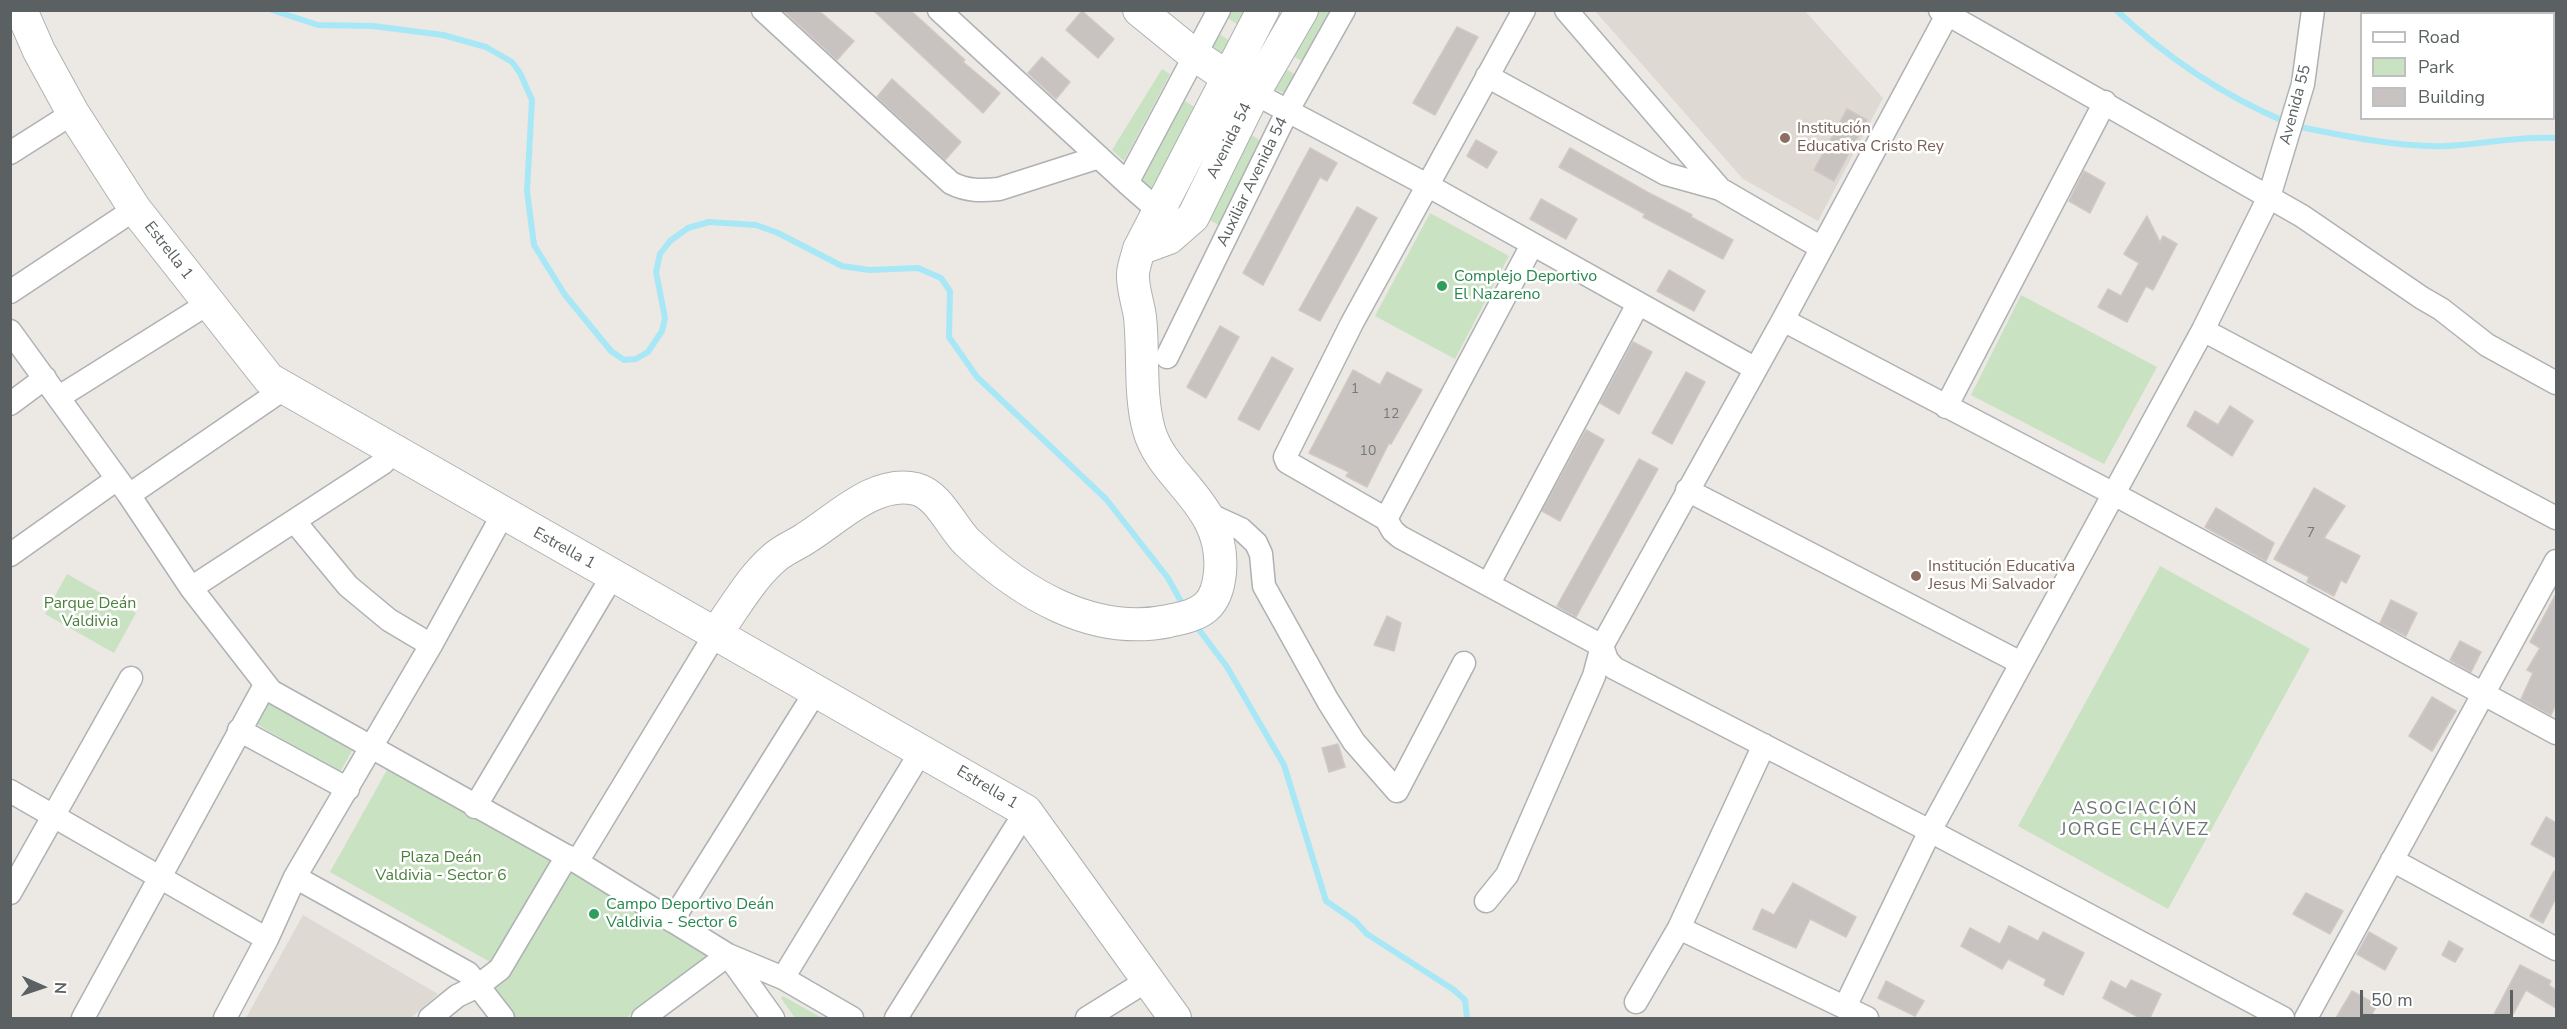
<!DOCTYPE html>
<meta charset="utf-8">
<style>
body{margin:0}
#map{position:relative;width:2567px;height:1029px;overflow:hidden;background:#ece8e3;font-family:"Nunito Sans",sans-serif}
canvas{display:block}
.frame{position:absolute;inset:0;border:12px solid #5b6062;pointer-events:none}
.legend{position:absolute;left:2360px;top:12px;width:195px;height:108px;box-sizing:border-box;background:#fff;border:2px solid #bdbfc0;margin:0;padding:8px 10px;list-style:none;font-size:18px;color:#5b6062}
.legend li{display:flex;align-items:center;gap:12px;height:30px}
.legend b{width:30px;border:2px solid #bdbfc0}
.north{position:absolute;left:12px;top:957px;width:60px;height:60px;-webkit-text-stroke:4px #fff;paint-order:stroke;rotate:93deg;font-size:16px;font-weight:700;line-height:24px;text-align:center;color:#5b6062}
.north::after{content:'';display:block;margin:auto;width:21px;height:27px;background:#5b6062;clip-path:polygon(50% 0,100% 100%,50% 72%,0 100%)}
.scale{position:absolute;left:2360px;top:990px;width:153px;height:27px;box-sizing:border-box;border:3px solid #5b6062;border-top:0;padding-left:8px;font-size:18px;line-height:21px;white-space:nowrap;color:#5b6062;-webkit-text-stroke:4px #fff;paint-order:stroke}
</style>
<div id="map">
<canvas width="2567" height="1029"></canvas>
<div class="frame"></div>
<ul class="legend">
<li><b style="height:8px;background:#fff"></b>Road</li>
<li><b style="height:16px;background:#c9e2c1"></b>Park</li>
<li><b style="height:16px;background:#c8c3c0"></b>Building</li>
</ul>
<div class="north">N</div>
<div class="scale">50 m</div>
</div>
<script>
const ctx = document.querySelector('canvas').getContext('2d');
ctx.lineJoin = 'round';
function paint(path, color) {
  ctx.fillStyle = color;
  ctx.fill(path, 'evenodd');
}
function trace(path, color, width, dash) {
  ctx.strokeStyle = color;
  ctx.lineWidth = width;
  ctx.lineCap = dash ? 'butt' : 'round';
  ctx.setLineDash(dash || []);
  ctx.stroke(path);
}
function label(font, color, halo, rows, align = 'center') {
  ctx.font = font + ' "Nunito Sans",sans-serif';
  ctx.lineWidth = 5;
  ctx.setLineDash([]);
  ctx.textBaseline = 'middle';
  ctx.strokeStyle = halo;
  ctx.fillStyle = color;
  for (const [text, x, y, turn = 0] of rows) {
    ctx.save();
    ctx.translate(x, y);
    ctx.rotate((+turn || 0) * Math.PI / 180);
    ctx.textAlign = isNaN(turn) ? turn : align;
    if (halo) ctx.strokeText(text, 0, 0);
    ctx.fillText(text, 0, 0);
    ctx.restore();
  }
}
const education = new Path2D(`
 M1595,11h210l78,87 -65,123 -75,-42z
 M303,915l135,79 -27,24h-165z`);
const green = new Path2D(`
 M1230,11h23l-10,17 -17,-11z
 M1314,11h20l-29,52 -15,-9z
 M1218,33l16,11 -9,15 -14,-10z
 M1282,67l16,9 -14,17 -8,-3 -2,-4z
 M1162,69l8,5 -46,87 -12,-11z
 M1182,99l17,11 -42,82 -16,-7v-11z
 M1247,132l17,11 -43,83 -16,-8z
 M1430,213l79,43 -54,103 -80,-43z
 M2021,295l136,72 -53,97 -133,-69z
 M2160,566l150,83 -142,260 -150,-83z
 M67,574l69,39 -22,40 -69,-39z
 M265,701l87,50 -12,21 -87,-50z
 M387,770l163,91 -58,102 -162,-91z
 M572,872l137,84 -83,62h-110l-23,-31 18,-16z
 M783,996l39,22h-27l-14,-20z`);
const stream = new Path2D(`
 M272,10l46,15 55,1 70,9 43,12 26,15 8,11 12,27 -5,91 7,54 31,50 46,56 13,9 12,-1 12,-7 14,-21 3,-13 -9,-46 4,-18 10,-13 18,-13 21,-6 47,3 22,8 64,33 27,4 49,-2 23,10 9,13 -1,46 28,40 129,122 62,79 16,29
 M2116,10c49,46 108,86 170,112
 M2295,126c44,9 107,22 151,20 38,-2 73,-10 110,-8
 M1194,623l33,44 57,98 42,136 29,20 12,13 87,56 11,10 2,18`);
const building = new Path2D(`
 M783,10h35l36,31 -17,19z
 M873,10h37l55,50 -2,2 37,31 -17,20z
 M1082,11l32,28 -16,19 -32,-28z
 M1457,27l21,10 -43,78 -22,-12z
 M1042,57l28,25 -14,17 -28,-26z
 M892,79l69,63 -16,18 -68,-63z
 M1847,109l20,11 -33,61 -20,-11z
 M1476,140l21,12 -10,16 -20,-12z
 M1310,148l27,15 -10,18 -7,-4 -57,108 -20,-12z
 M1570,148l77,44 45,23 -1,2 42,23 -10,19 -80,-42 2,-3 -86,-47z
 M2084,171l21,12 -15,30 -21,-12z
 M1541,199l36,20 -11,20 -36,-20z
 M1357,207l20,11 -57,103 -21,-11z
 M2147,216l13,26 3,-6 14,8 -24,46 -7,-4 -19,36 -29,-15 10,-18 13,7 18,-33 -15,-9z
 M1669,270l36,21 -11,20 -37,-20z
 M1220,326l19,11 -33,61 -19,-11z
 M1633,342l19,10 -33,62 -19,-11z
 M1272,357l21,12 -34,61 -21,-11z
 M1353,370l27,15 7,-13 35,18 -31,54 -2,-1 -22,44 -21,-11 3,-4 -40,-19z
 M1686,372l19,10 -33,62 -20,-11z
 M2230,406l23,15 -21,35 -45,-30 8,-15 23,14z
 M1586,430l18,10 -44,81 -18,-10z
 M1639,459l19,10 -82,148 -19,-11z
 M2314,488l31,18 -21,32 36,18 -14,27 -5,-3 -7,16 -27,-14 2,-5 -35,-18z
 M2216,508l58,35 -8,18 -61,-34z
 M2556,594v110l-5,11 -30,-16 12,-26 -6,-3 13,-22 -10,-6z
 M2391,600l26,13 -11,23 -26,-13z
 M1387,616l14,7 -7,28 -20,-6z
 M2460,641l21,11 -10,20 -21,-12z
 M2432,697l24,14 -24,40 -23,-15z
 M1338,744l7,23 -16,5 -7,-24z
 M2546,817l10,6v35l-25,-14z
 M2554,871l2,2v25l-13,25 -13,-7z
 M1793,883l63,34 -10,20 -36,-18 -14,29 -43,-19 9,-20 12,6z
 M2306,893l37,18 -13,23 -37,-20z
 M2009,926l29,15 5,-9 41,21 -21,42 -19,-10 2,-6 -38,-20 -6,10 -41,-23 9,-18 30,16z
 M2369,932l28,16 -12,22 -28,-16z
 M2449,941l14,8 -8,13 -13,-7z
 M2520,965l31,16 -2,4 7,5v18l-30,-18 -15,28h-19z
 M2131,980l30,14 -11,24h-10l-37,-20 8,-17 15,8z
 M1886,981l38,20 -9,15 -37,-18z
 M2352,991l25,14 -7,13h-34z`);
const street = new Path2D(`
 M763,10l188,173c16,8 30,8 48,6l100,-32
 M939,10l188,173 33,29 10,5
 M1524,10l-172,313 -67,134 2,5 99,57 7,12 7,6 202,109 5,14 7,8 316,163 353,187
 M1566,10l154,179 100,58
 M1940,10l362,206 120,82 19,11 46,36 69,38
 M1487,76l179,98 54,15
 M1254,93l173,92 327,183
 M10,153l63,-40
 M1127,183l92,-173
 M10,292l125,-83
 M1783,320l329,173 444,240
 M2203,330l353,188
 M10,331l119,164 62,93 80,103 306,171 151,93 55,23 69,40
 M1167,357l121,-247 56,-100
 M59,397l150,-94
 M10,404l35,-26
 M1946,407l159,-305
 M1687,490l334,173
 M129,495l156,-107
 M1206,513l35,16 15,14 5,11 3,32 64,115 26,41 43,49 67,-128
 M1386,519l146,-274
 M295,522l53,64 41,34 42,25
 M10,555l107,-76
 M1489,583l149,-279
 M191,588l192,-125 12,-13
 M239,730l109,59
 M10,791l257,148
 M475,807l138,-232
 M2392,860l164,89
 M577,862l139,-229
 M295,877l173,96 35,45
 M10,893l121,-215
 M1486,901l21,-26 87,-199 8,-30 181,-326 164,-305
 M672,921l144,-230
 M1679,928l188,90
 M783,978l139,-228
 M1636,1002l43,-74 85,-183
 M1845,1007l85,-176 273,-501 66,-133 34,-113 10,-74
 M83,1018l182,-333
 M225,1018l42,-79 28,-62 136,-232 72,-131
 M430,1018l27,-22 21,-10 22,-17 67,-113
 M643,1018l85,-63 45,63
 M896,1018l130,-207
 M1087,1018l61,-38
 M2306,1018l250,-457`);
const secondary = new Path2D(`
 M21,10l18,41 34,62 62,96 134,170 757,432 149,207
 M1139,10l54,44 52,35
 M1139,249l30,-11 24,-21 61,-124 48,-83
 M716,633c18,-24 34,-54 57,-74 9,-9 23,-14 33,-21 31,-19 69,-59 110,-49 23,6 35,37 51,53 54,51 126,95 202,79 13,-3 26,-5 37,-14 9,-8 13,-23 14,-35 6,-68 -57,-92 -71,-142 -10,-36 -5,-76 -9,-113 -2,-14 -8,-30 -7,-44 1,-8 4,-16 6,-24l124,-239`);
const markers = [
 [1785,138,6,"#8d6e63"],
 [1442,286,6,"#2e9e5b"],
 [1916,576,6,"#8d6e63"],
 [594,914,6,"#2e9e5b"]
];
const numberNames = [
 ["1",1355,390],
 ["12",1391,415],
 ["10",1368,452],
 ["7",2311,534]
];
const streetNames = [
 ["Avenida 55",2296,105,-75],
 ["Avenida 54",1230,141,-64],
 ["Auxiliar Avenida 54",1253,182,-64],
 ["Estrella 1",168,251,52],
 ["Estrella 1",564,549,29],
 ["Estrella 1",987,788,31]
];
const educationNames = [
 ["Institución",1797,129],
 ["Educativa Cristo Rey",1797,147],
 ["Institución Educativa",1928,567],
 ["Jesus Mi Salvador",1928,585]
];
const leisureNames = [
 ["Complejo Deportivo",1454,277],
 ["El Nazareno",1454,295],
 ["Campo Deportivo Deán",606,905],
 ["Valdivia - Sector 6",606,923]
];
const parkNames = [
 ["Parque Deán",90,604],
 ["Valdivia",90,622],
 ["Plaza Deán",441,858],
 ["Valdivia - Sector 6",441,876]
];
const neighbourhoodNames = [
 ["ASOCIACIÓN",2135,810],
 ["JORGE CHÁVEZ",2135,831]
];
paint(education, '#dfd9d4');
paint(green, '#c9e2c1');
trace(stream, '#a8e8f6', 6);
paint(building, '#c8c3c0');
trace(building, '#d0c8c2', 1.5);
trace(street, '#aeb2b4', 25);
trace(secondary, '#adb2b4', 34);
trace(street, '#fff', 22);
trace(secondary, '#fff', 32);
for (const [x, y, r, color] of markers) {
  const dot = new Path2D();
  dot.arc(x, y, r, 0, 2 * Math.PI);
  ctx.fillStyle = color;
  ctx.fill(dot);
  trace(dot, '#fff', 2);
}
label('14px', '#76797a', null, numberNames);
label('16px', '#5b6062', '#fff', streetNames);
label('16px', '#785e54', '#fff', educationNames, 'left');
label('16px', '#27864d', '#fff', leisureNames, 'left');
label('16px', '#4a7f3c', '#fff', parkNames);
ctx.letterSpacing = '1.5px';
label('18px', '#6c7274', '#fff', neighbourhoodNames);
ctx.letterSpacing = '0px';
</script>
